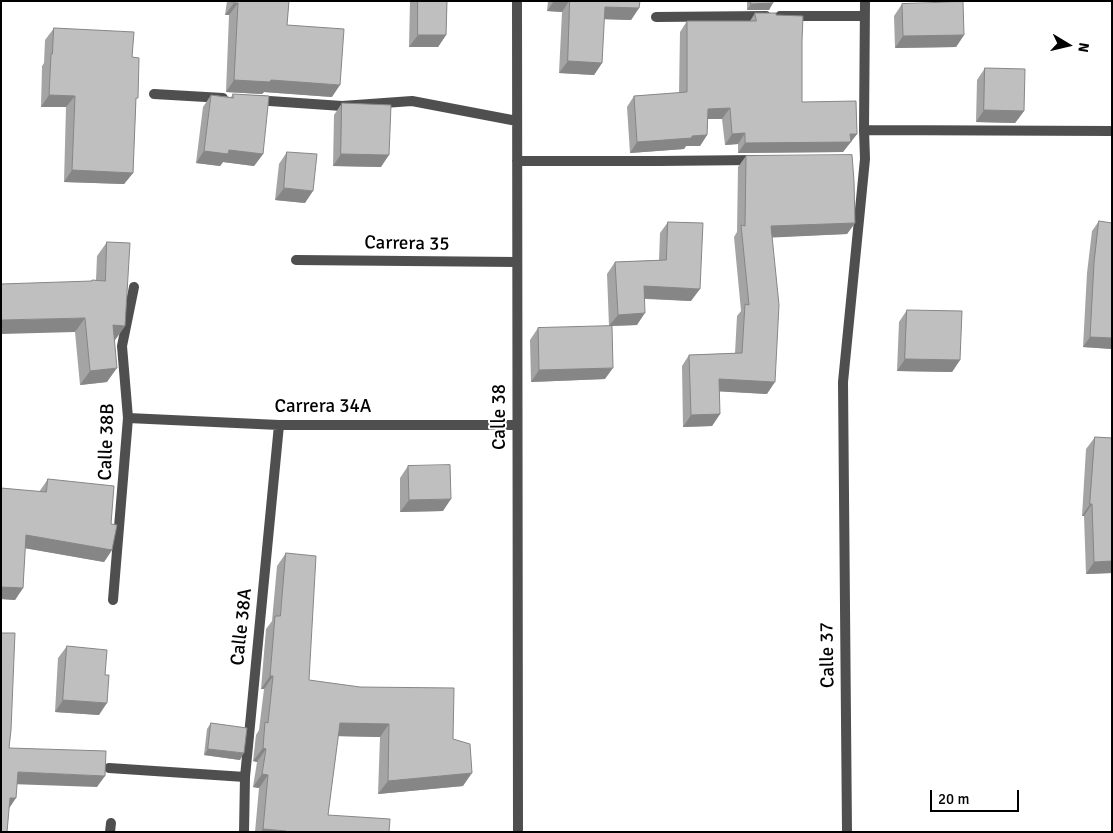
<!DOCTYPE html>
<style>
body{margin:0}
#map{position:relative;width:1113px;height:833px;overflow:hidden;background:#fff;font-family:Signika,sans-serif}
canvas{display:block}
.frame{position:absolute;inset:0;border:2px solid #000;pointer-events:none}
.north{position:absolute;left:1043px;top:20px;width:50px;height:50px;-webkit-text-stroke:4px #fff;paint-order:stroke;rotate:99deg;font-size:14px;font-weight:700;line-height:20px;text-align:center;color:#000}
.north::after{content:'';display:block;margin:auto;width:18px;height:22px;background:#000;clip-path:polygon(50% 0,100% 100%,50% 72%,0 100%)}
.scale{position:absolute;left:930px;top:790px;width:89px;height:22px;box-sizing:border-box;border:2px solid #000;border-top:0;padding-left:6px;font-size:15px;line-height:18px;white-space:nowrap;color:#000;-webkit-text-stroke:4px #fff;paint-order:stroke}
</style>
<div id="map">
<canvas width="1113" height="833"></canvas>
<div class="frame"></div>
<div class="north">N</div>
<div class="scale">20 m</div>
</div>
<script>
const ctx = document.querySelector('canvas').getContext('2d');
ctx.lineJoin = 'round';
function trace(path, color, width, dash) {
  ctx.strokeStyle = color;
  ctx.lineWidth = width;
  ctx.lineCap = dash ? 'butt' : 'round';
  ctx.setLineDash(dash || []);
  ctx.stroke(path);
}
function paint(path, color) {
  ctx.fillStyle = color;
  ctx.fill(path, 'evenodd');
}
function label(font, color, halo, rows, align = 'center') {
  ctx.font = font + ' Signika,sans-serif';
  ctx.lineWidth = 4;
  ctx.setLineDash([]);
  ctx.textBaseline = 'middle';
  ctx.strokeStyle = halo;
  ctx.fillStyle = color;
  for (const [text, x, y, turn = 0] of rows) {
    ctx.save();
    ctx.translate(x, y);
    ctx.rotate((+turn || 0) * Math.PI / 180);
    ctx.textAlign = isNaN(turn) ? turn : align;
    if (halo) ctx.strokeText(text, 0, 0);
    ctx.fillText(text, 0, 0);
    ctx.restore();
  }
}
const street = new Path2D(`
 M517,1l1,831
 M780,16h84
 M656,17l110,-1
 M154,94l69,4
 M255,100l87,6 70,-5 105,20
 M864,130l248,1
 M517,161h142l95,-1
 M296,260l221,2
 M128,418l151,7h238
 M113,600l15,-182 -6,-72 12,-59
 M109,768l136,9
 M110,832l1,-9
 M244,832l1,-55 34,-352
 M847,832l-4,-450 22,-223 -1,-29 1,-129`);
const wall = new Path2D(`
 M227,1h62l-2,24 45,72 -68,-5 -2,2 -36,-2 3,-77h-4z
 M410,1h37l-1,34 -8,12h-29z
 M548,1h92l-1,7 -8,12 -27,-1 -2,44 -8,12 -35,-2 3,-61 -15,-1z
 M747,1h26l-4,9h-22z
 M902,4l62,31 -8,12 -61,1 -1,-32z
 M755,13l21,2 26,26v61l55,32 -14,18 -105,1v-9l-13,1 -3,-26h-14l-1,16 -7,11h-14l-2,3 -54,4 -3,-46 7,-11 45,-3 1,-61 7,-11h63z
 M54,28l78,29 4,43 -3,73 -9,11 -60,-2 2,-75h-25l1,-41 2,-3 1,-23z
 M985,68l39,43 -9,12 -39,-1 1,-42z
 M233,94l30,60 -9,12 -31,-4 -3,4 -24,-3 7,-56 8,-12 20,2z
 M342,103l39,64 -48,-1 1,-51z
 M287,152l18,51 -30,-3 4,-36z
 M746,156l109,67 -8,11 -75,3 -5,157 -48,-3 1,23 -8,12 -29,1 -1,-61 7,-11 46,-2 2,-37 4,-5 -7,-74 3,-5 1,-65z
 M1099,221l13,128 -29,-2 4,-74 5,-42z
 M668,222l23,79 -46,-2 -8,26 -25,1 -7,53 -74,3 -1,-42 8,-12 71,-2 -2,-52 8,-12 44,-2 1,-27z
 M107,242l18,84 -10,14 -1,-1 -7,43 -27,3 -5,-53 16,-51 1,-1h4l1,-24z
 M907,310l53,50 -8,12 -55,-1 2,-49z
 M1095,437l17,1v135l-26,1 -2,-58h-2l4,-67z
 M408,466l35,45 -43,1v-34z
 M48,479l63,45 1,26 -8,12 -79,-14 -2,40 -8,12 -14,-1v-111l38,4z
 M286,553l23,127 144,59 10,47 -85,8 2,-57 -42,-1 -10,79 61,17h-134l4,-44 -6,-1 4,-25 -4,-1 3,-26 3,-5 5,-41h-3l5,-60 6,-8 5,-55z
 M67,646l32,69 -44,-3 3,-54z
 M211,723l29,37 -36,-5 3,-26z`);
const shadedWall = new Path2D(`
 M554,1h15l-7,11 -15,-1z
 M234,3h4l-9,12h-4z
 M773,3l-4,7h-22l4,-6z
 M605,7l34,1 -8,12 -34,-1z
 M418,35h28l-8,12h-29z
 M964,35l-8,12 -61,1 8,-12z
 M568,61l34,2 -8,12 -35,-2z
 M234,80h37l69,5 -8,12 -68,-5 -2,2 -36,-2z
 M49,95l26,1 -9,11h-25z
 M730,108l-8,11h-21l7,-10z
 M984,110l40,1 -9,12 -39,-1z
 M745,133l-7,11 -13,1 7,-11z
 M850,134h7l-14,18 -105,1 7,-10z
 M707,135l-7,11h-14l-2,3 -54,4 7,-11 55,-6z
 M229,150l34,4 -9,12 -31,-4 -3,4 -24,-3 8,-12z
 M341,154l48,1 -8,12 -48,-1z
 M72,170l61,3 -9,11 -60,-2z
 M284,188l29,3 -8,12 -30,-3z
 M855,223l-8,11 -84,4 8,-12z
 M644,286l56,3 -9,12 -55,-3z
 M645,313l-8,12 -28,1 9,-11z
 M85,318l-10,14 -74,2v-14z
 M113,325l12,1 -10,14 -12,-1z
 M1090,337l22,1v11l-29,-2z
 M905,359l55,1 -8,12 -55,-1z
 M117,368l-10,14 -27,3 10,-14z
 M613,368l-8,11 -74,3 8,-12z
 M719,379l56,3 -8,12 -56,-3z
 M720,414l-8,12 -29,1 8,-12z
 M451,499l-8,12 -43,1 9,-12z
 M1090,504h2l-8,12h-2z
 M26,535l86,15 -8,12 -86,-15z
 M1112,561v12l-26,1 8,-12z
 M1,587l22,1 -8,12 -14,-1z
 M270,676h3l-9,13h-3z
 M63,700l44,3 -8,12 -44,-3z
 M340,723l49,1 -9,13 -49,-1z
 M263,748l3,1 -9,13 -4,-1z
 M208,749l36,4 -4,7 -36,-5z
 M18,772l87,4 -8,11 -87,-3z
 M472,773l-9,13 -85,8 10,-13z
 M262,774l6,1 -9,13 -6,-1z
 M10,798h6l-8,12z
 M263,829l23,2 -1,1h-24z`);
const building = new Path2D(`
 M234,1h55l-2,24 57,4 -4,56 -69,-5 -1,2 -36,-2 4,-77h-4z
 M418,1h29l-1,34h-28z
 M570,1h70l-1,7 -34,-1 -3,56 -34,-2z
 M751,1h22v2l-22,1z
 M963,2l1,33 -61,1 -1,-32z
 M755,13h21v2l27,1 -1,25v61l54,-1 1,33h-7l1,8 -106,1v-10l-13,1 -2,-26 -22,1 -1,26 -15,1v2l-55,4 -3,-46 53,-4v-71h69z
 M54,28l80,4 -2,25 7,1 -1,40h-2l-3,75 -61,-3 3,-74 -26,-1 2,-41h1z
 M985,68l40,1 -1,42 -40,-1z
 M233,94l36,2 -6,58 -34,-4 -1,4 -24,-3 7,-56 22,3z
 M342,103l49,2 -2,50 -48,-1z
 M287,152l30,2 -4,37 -29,-3z
 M852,155l2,26 1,42 -84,3 8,79 -4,77 -56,-3 1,35 -29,1 -2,-60 53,-2 3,-49 4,1 -8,-80 4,1 1,-70z
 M1099,221l13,2v115l-22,-1 4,-74z
 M668,222l35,1 -3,66 -56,-3 1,27 -27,2 -3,-53 51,-2z
 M107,242l23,1 -5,83 -12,-1 4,43 -27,3 -5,-53 -84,2v-36l91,-3v-1l13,1z
 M907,310l55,1 -2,49 -55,-1z
 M612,326l1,42 -74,2 -1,-42z
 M1095,437l17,1v123l-18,1 -2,-58h-2z
 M450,465l1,34 -42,1 -1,-34z
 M48,479l66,7 -3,38 6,1 -5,25 -86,-15 -3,53 -22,-1v-99l45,4z
 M286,553l30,3 -7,124 51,7 94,1 -1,51 17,5 2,29 -84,8 1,-57 -49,-1 -12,92 62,4 -1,13h-103v-1l-23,-2 5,-54 -6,-1 4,-25 -3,-1 2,-26 3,1 5,-47h-3l5,-60h5z
 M1,633h14l-4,97 -2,18 97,3 -1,25 -87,-4 -2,26h-6l-3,34h-6z
 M67,646l40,4 -2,25h4l-2,28 -44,-3z
 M211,723l36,5 -3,25 -36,-4z`);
const streetNames = [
 ["Carrera 35",407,244,1],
 ["Carrera 34A",323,407],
 ["Calle 38",500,417,-90],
 ["Calle 38B",107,442,-88],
 ["Calle 38A",242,627,-84],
 ["Calle 37",828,655,-91]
];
trace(street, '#4f4f4f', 10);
paint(wall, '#a4a4a4');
paint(shadedWall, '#868686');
paint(building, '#bfbfbf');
trace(building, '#868686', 1);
label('19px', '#000', '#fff', streetNames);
</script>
